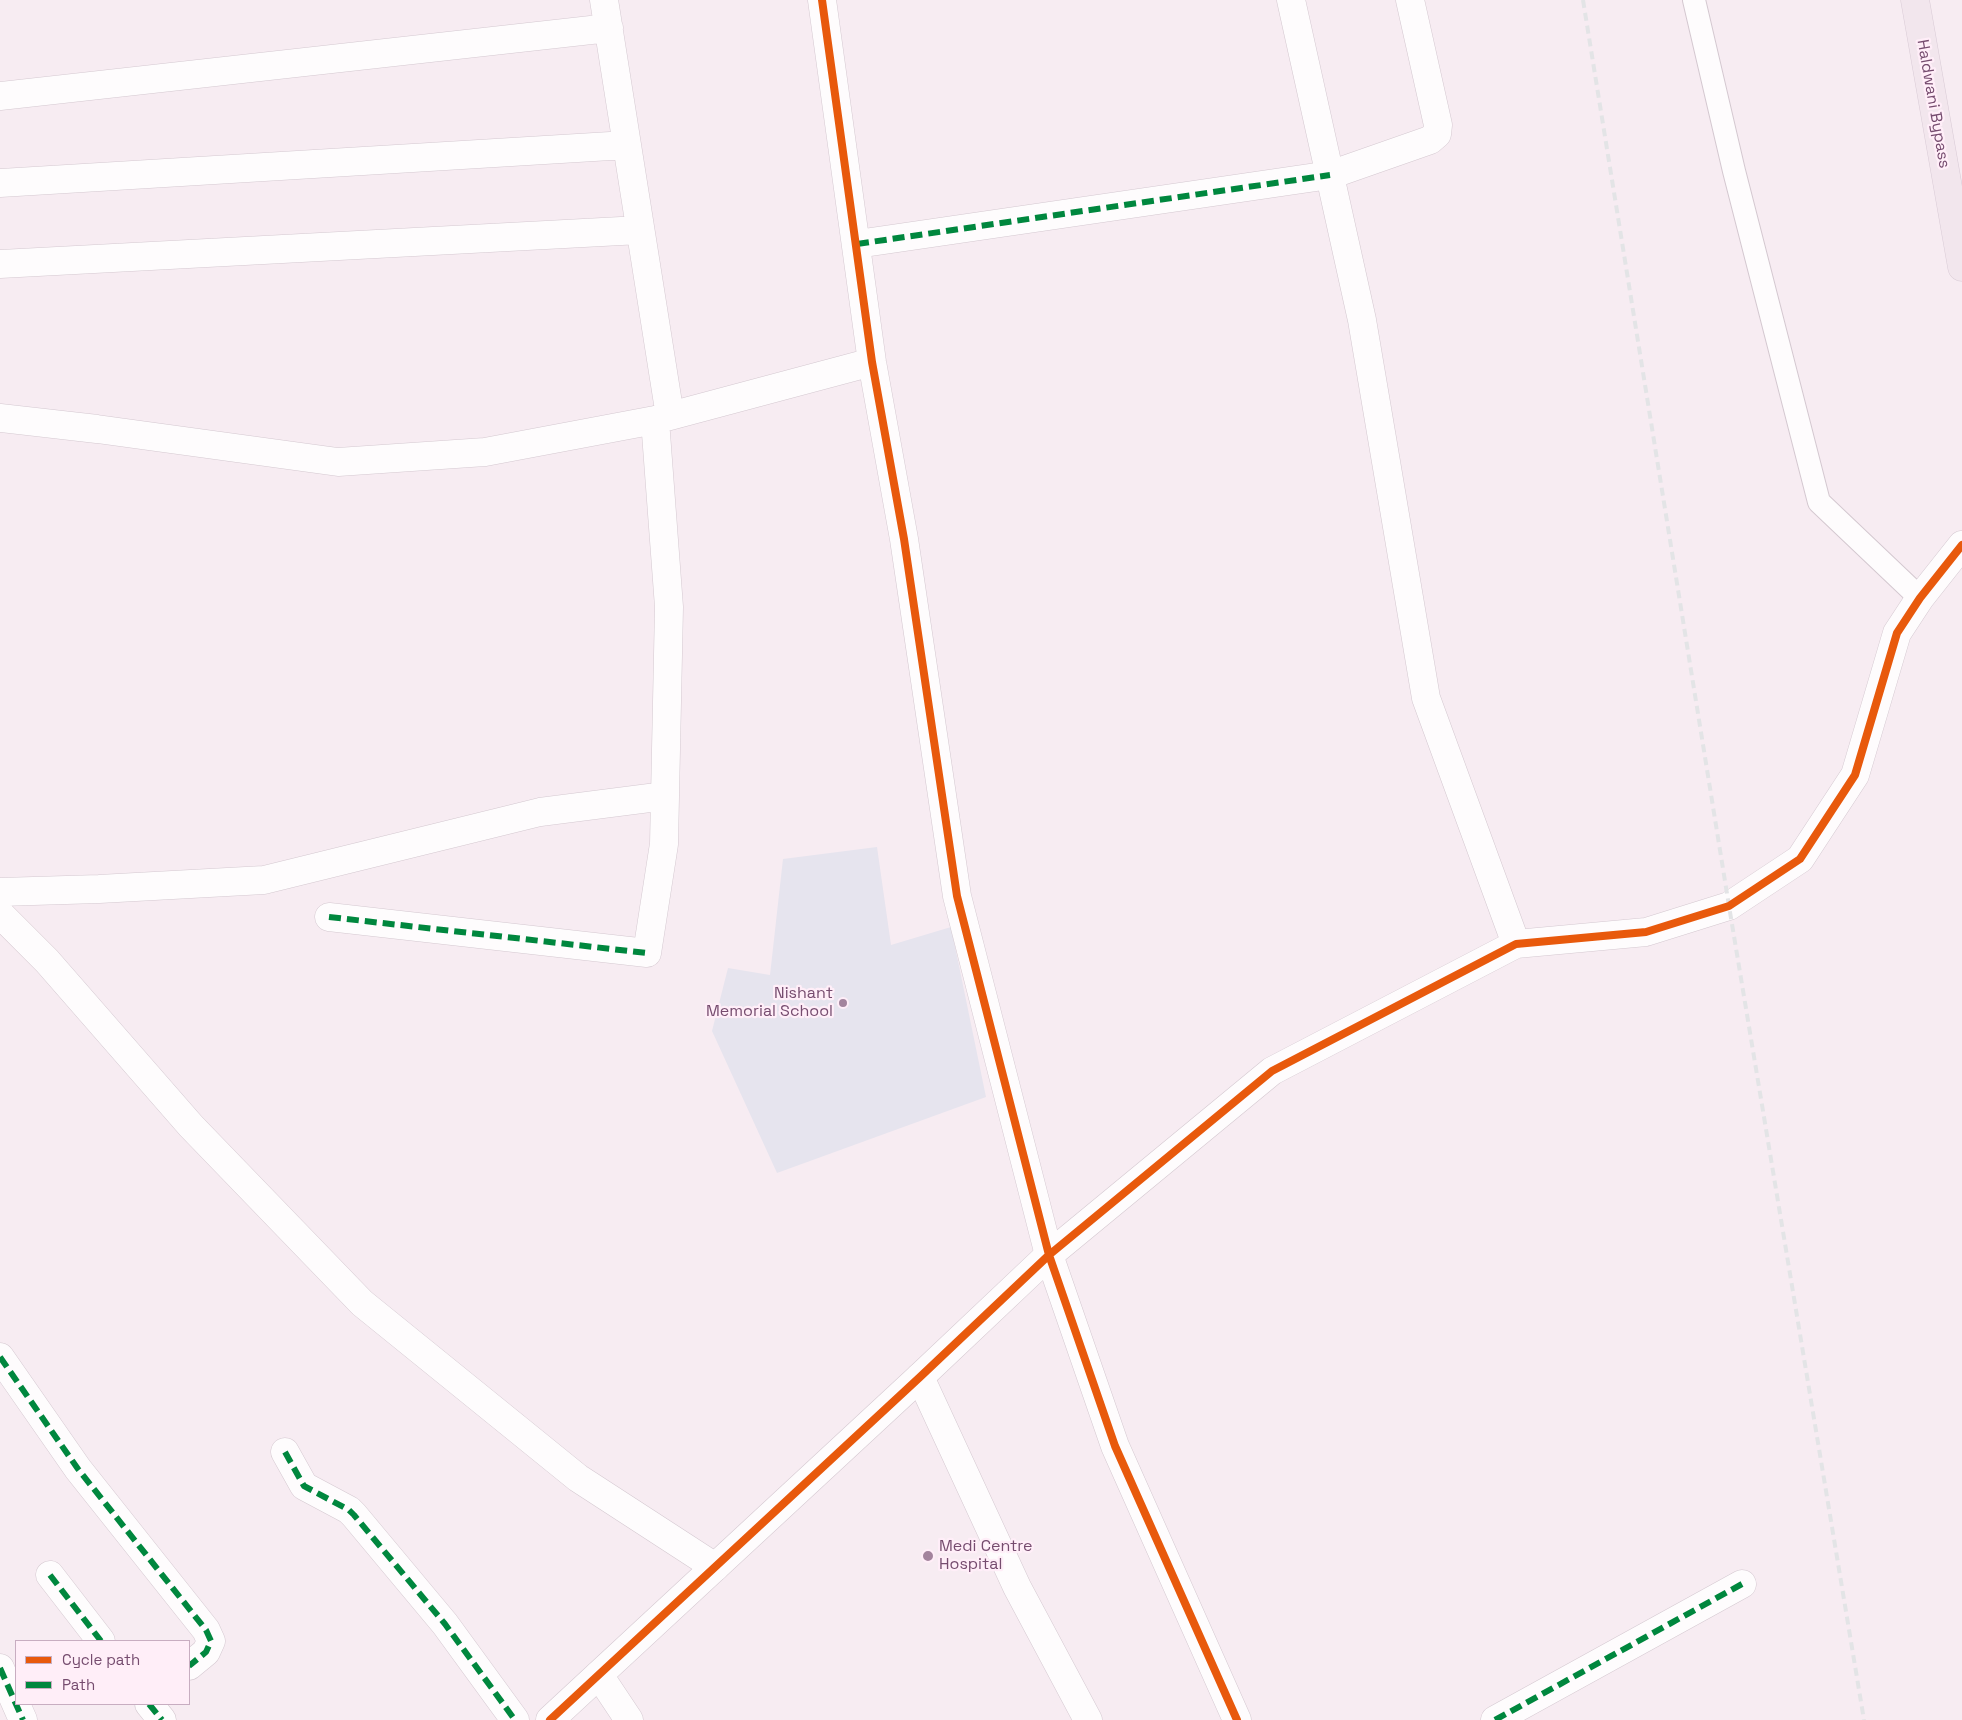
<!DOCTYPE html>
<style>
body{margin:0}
#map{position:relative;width:1962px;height:1720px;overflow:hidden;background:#f7ecf2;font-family:"Space Grotesk",sans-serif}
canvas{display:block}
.legend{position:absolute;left:15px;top:1640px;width:175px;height:65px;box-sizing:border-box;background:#ffeef8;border:1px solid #c8adc1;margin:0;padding:6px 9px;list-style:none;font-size:15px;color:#764c6f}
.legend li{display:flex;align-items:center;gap:10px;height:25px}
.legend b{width:25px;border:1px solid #c8adc1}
</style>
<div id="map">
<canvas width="1962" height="1720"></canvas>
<ul class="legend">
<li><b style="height:6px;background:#e8590c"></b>Cycle path</li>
<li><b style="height:6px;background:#00873e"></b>Path</li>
</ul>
</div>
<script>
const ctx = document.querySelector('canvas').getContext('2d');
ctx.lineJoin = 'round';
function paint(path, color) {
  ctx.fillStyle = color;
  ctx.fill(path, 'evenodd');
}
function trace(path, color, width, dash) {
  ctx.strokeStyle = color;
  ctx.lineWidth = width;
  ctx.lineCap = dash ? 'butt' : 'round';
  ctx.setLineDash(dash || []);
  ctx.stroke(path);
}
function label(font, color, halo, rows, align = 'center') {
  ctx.font = font + ' "Space Grotesk",sans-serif';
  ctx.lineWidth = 4.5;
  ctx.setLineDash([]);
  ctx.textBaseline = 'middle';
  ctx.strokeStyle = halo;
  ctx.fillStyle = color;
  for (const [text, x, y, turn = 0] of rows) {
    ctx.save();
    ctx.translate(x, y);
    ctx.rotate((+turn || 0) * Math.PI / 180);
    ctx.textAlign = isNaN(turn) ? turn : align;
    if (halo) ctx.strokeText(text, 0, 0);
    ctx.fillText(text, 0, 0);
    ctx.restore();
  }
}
const education = new Path2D(`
 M877,847l14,98 60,-18 35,170 -209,76 -65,-142 16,-63 42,7 13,-116z`);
const service = new Path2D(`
 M1694,0l40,171 85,331 101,96`);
const minor = new Path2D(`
 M604,0l66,416
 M822,0l50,362 32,177 53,357 92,359 66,191 122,274
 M0,96l609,-68
 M0,183l627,-38
 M857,244l473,-69 100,-35 7,-6 1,-9 -28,-125
 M0,264l640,-34
 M0,418l97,11 241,33 147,-10 170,-32 217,-58
 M0,892l99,-3 165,-9 276,-68 125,-16
 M0,914l47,47 144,165 171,177 216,175 137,89
 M329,917l318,36 17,-109 5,-237 -14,-187
 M0,1357l78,112 128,161 5,11 -5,11 -17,14
 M920,1377l97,210 71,133
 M285,1452l19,34 45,24 5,5 91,109 70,96
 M50,1575l51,66
 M0,1668l23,52
 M599,1675l30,45
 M149,1704l13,16
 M1495,1720l247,-136`);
const tertiary = new Path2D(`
 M1291,0l71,320 64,378 90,246
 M550,1720l370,-343 129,-122 223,-184 244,-127 130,-12 83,-26 71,-47 55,-84 42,-142 23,-35 42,-53`);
const primary = new Path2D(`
 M1915,0l47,267`);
const rail = new Path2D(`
 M1583,0l146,906 135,814`);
const quiet = new Path2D(`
 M857,244l473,-69
 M329,917l318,36
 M0,1357l78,112 128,161 5,11 -5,11 -17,14
 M285,1452l19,34 45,24 5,5 91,109 70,96
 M50,1575l51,66
 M0,1668l23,52
 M149,1704l13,16
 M1495,1720l247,-136`);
const cycleway = new Path2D(`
 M822,0l50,362 32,177 53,357 92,359 66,191 122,274
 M550,1720l370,-343 129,-122 223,-184 244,-127 130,-12 83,-26 71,-47 55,-84 42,-142 23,-35 42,-53`);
const markers = [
 [843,1003,5,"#a3849d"],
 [928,1556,6,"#a3849d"]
];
const streetNames = [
 ["Haldwani Bypass",1933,104,80]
];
const poiNames = [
 ["Nishant",833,994],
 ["Memorial School",833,1012],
 ["Medi Centre",939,1547,"left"],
 ["Hospital",939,1565,"left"]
];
paint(education, '#e6e4ee');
trace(service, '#d4c8d0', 24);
trace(minor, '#d4c8d0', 29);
trace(tertiary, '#d4c8d0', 29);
trace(primary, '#d8cad5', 29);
trace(service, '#fefcfd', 22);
trace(minor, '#fefcfd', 28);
trace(tertiary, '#fefcfd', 28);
trace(primary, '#f2e6ed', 28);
trace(rail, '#e3e4e6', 4, [8, 5]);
trace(quiet, '#00873e', 6, [12, 6]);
trace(cycleway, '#e8590c', 8);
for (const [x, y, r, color] of markers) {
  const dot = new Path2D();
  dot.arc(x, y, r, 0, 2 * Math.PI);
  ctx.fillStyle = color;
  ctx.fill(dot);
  trace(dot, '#ffeef8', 2);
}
label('16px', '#764c6f', '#ffeef8', streetNames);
label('16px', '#764c6f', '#ffeef8', poiNames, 'right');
</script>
